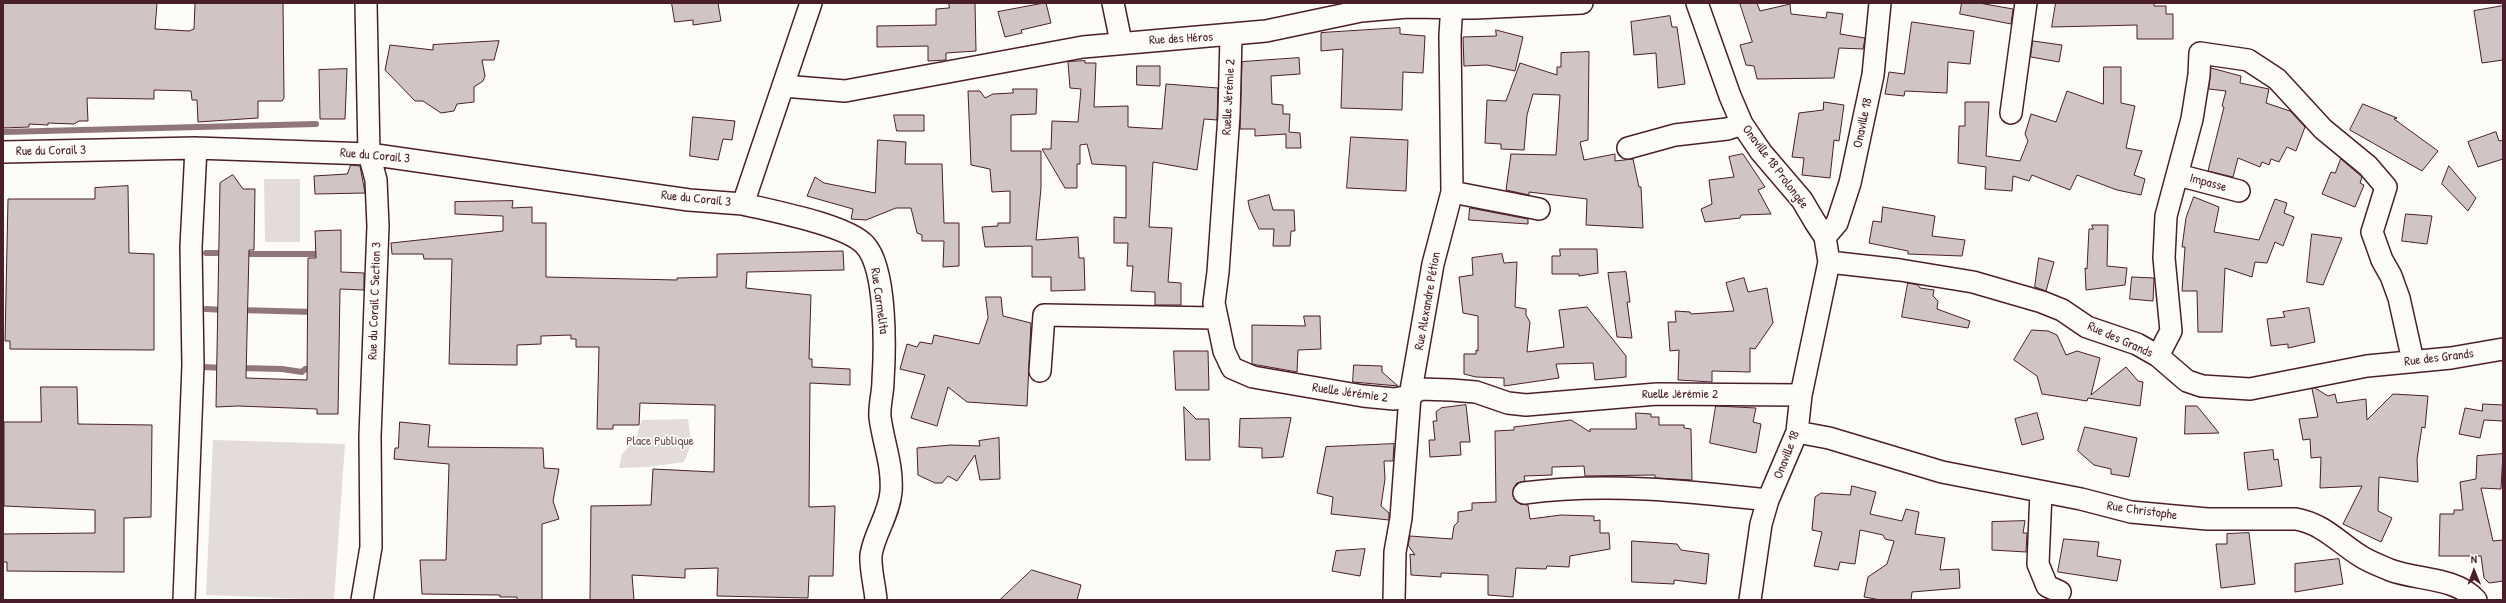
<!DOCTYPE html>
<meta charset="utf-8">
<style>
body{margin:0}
#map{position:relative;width:2506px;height:603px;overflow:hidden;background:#fdfcf7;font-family:"Patrick Hand",sans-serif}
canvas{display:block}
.frame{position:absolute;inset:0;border:4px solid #4a1f2b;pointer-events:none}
.north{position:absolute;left:2454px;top:551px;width:40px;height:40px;-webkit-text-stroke:3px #fdfcf7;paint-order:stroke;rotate:359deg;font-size:11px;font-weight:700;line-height:16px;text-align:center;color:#4a1f2b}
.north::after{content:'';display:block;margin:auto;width:14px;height:18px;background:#4a1f2b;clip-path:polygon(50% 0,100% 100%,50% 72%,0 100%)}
</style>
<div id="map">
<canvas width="2506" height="603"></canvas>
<div class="frame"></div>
<div class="north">N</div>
</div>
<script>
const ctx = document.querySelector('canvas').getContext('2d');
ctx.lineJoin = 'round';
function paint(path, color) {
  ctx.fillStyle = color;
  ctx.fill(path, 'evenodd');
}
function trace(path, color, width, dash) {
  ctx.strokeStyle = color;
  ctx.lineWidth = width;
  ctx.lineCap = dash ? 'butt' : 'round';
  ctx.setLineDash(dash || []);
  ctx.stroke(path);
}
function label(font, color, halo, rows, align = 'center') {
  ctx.font = font + ' "Patrick Hand",sans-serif';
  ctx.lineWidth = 3.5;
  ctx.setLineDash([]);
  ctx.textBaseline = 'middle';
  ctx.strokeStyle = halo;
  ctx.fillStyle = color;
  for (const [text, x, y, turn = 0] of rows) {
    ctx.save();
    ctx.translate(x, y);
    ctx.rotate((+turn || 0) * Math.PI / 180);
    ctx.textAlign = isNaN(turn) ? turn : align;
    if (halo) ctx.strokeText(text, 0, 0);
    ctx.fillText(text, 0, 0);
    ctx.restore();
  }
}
const green = new Path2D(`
 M264,179h36v63h-35z
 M688,419l3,25 -7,18 -37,5 -28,1 3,-14 14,-16 6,-18z
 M213,440l132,4 -11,156 -128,-5z`);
const stream = new Path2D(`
 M3,132l313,-8
 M206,253h20
 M242,254h80
 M206,309l18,1
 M239,310l75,2
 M203,367l22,1
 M240,368l42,1 20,3 3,-3h10`);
const building = new Path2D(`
 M3,3h154l-2,26 34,2 5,-2 1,-26h88l1,95 -2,3h-24v17l-60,4 -1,-22h-5l-1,-9 -37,-1v9l-67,-1 1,23h-9l-5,3 -26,-1v2l-19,-1v3l-26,1z
 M672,3h46l3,18 -28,4v-5l-18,2z
 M949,3h26l1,48 -30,2v7l-18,1v-15l-51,1v-21l59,-1v-16l13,-1z
 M1046,3l5,20 -30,7 1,3 -17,4 -7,-25z
 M1740,3h17l3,8 30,-7 1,10 35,4 1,-6 16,2 -3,20 25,4 -2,11 -24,-1 -5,30 -77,1 -3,-13 -8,-1 -6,-20 12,-3z
 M1962,3h17l34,6 -2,15 -51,-10z
 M2056,3h98v3h12v8h7v25h-36v-14l-85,2z
 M2503,6v54l-21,3 -8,-52z
 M1670,16l2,11h5l8,57 -27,4 -2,-35 -22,2 -3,-33z
 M1912,22l62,9 -4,33 -22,-2 -1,31 -42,-2 -1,5 -19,-2 4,-22 15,2z
 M1400,28v6l25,2 -2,37 -20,-1 -1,38 -61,-2 2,-59 -22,2v-18z
 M1496,30l27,7 -8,34 -28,-6 -23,1 -1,-29 33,-1z
 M499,41l-5,19h-12l3,16 -2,5 -9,6v15l-17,2 -3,7 -13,2 -18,-12h-8l-30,-31 5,-25 43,5v-5z
 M2033,41l29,4 -3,17 -28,-5z
 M1589,52l-1,88 -8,2 4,18 31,-6v7l18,-2 6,28h2l2,41 -57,-3 1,-26 -58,-7v3l-23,-5 5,-36 45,1 4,-60 -27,-1 -6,21 -3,35 -23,-1v-5l-16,-1 2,-43 19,1 14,-38 37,12v-8h4v-14z
 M1299,58l1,16 -29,2 1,28 11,1v9h7l-1,18 11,1 1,15h-15v-14l-31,2v-7h-15l2,-67z
 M1085,61v2h11l-2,44 34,-1v21l34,2 4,-45 52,4 -1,32 -13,-1 -7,51 -44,-8 -4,65 23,1 -4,54 13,1v22h-26v-13l-24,-1 2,-25h-6l1,-23h-14v-26l12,1v-52l-34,-2 -5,-20 -7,1v19h-3v24h-12l-23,-39h9l1,-28 26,1 3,-33 -11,-1 -2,-26z
 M1137,66h23v20l-23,-1z
 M2104,67h17v36l14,3 -9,42 16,3 -8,24 11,4 -4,16 -24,-5 -40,-15 -7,15 -38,-15 -3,6 -16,-5 -1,15 -27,-2 1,-22 -28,-4 1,-37h6v-24h24l-3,54 34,5 8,-20 -3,-7 6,-20 25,8 11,-31 36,13z
 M2211,68l30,8 -1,7 29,6 -3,14 24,8 15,16 -9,24 -9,-4 -8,15 -8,-3 -2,6 -7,-3 -2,5 -22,-9 -5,19 -25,-6 16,-64 -2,-1 4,-15 -17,-2z
 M347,69l-2,50h-25l-1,-49z
 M1013,89h24l-1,25 -25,1v36h30v37l-5,52 42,-3 1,21h5l1,32 -34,1v-14h-19v-31l-47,1 -3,-20 16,-1v-3h12v-32l-18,1 -2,-23 -19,-4 -3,-74h12l5,7 8,-4 20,-1z
 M1824,102l20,3 -5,36 -5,-1 -4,38 -28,-3 2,-17 -12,-1 7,-44 24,-3z
 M2363,104l34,14 -3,1 44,32 -16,20 -72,-41z
 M894,115h30v16h-27z
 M693,117l42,4 -3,19 -9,-1 -5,21 -28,-4z
 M2496,132l3,9 4,-1v19l-25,8 -10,-25z
 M1351,137l57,3 -2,51 -59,-3z
 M878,140l28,2 -1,22h37l2,59h15v43l-16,1 1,-26h-22v-6l-5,-2 -6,-25h-15l-30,12 -15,-1 2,-10 -46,-13 8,-19 9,6 51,10z
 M1743,154l22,33 -7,3 13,24 -30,1 -1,3 -35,4 -4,-13 11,-5 -3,-24 25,-3 -5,-20z
 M2341,159l21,18 -2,6 4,2 -9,22 -33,-13 9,-22 4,1z
 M351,165l9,1 5,27 -50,1 -1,-18 33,-2z
 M2449,166l27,32 -8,13 -26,-27z
 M233,175l10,14h12l-1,61h-5l-3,128 61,2 1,-122h8l-1,-27 26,-1v42l23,1v17l-24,-1 -2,125h-21v-5l-79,-3 -22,1 4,-224z
 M128,186l1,67 25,1v96l-144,-1v-8h-5l3,-142h87v-11z
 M1269,195l4,15h21l1,21h-4l-1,15h-17l1,-17h-15l-9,-19 -2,-9z
 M2194,197l25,10 -5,25 45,8 16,-41 12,4 -3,10 10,4 -11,29 -8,-4 -8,21 -12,-1 -3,15 -27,-9 -3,64h-24l-1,-41h-15l3,-44h-3l4,-29z
 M513,201l-1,7 20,-1v16h14v54l131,3v-2l40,-1v-23l126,-3 1,19 -97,2 -1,16 65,7 -2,64h3v8l38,2v16l-40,-2 -1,124 26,-1 -2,70h-24l-1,22 -91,-2 1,-28 -33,1v9l-53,-3 2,25h-44l1,-94 60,-1 2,-36 61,3 1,-67 -75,-2 -1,22h-26v4h-16l2,-82h-23v-8h-5v-4l-30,1v8l-24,1v20l-68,-1 3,-105h-28l-1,-5h-31l-1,-11 112,-12v-15l-48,-2v-12z
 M1883,207l52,9 -3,20 33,4 -3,16 -54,-2v-3l-39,-8 4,-22 8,1z
 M1470,208l58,11v5l-59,-4z
 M2406,214l26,2 -5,28 -25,-3z
 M2092,225h16l-1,41 20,2 -2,17 -39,5 -1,-22 2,1 2,-40h4z
 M2312,234l30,4 -19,47 -16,-3z
 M1560,249h37l1,24 -19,3v-2h-27v-18h8z
 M1502,254l2,9 13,-1 -2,45 11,2v6l4,7 -3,30 37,-5 -5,-37 28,-3 39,49v21l-31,3 -2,-17 -37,1 3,14 -55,8v-8l-28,-1 -12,-3v-20h12v-4l2,1v-35l-15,-3 -4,-36 14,-2 -1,-17z
 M2039,258l15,4 -8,29 -11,-4z
 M1626,272l4,30h-3l5,36 -15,-1 -9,-64z
 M2132,277l22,1 -1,23 -23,-2z
 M1744,278l4,14 19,-4 6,35 -18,26 -5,-1v24l-38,-1v11l-34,-2 1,-30 -9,1 -2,-29h8l-1,-11 15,1 1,2 43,-3 -8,-28z
 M1908,283l10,2 2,3 14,2 -1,6 5,5 -1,8 33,12 -2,7 -66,-11z
 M986,297h15l2,19 28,7 -4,83 -60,-4 -19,-15 -11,39 -26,-8 14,-43 -25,-6 7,-25 10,3 3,-5 12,2 2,-9 45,9 9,-26z
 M2309,308l6,34 -27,6v-4l-17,2 -4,-27 18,-2 -2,-5z
 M1304,316h16l1,33 -23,1 -1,22 -45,-8v-39l53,1z
 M2032,330l16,1 9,4 9,20 11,-4 23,7 -9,37 35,-28 12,14 5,1 -3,24 -52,-8 -1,3 -45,-7 -5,-18 -23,-16z
 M1174,351h34l1,39h-33z
 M1354,365l28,1v6l16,14 -45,-4z
 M41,387h36l1,37 74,1 -1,92 -27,1v54l-117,-1v-9h-4v-28l92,-1v-23l-91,-4v-84h37z
 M2315,388l13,8 7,-2 2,9 29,-4 1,21 26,-26 35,2 -3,32 -3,-1 -5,32 1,23 -39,-5 -1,34 14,7 -11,24 -38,-18 19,-38 -42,2 1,-31 -10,1 -1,-19 -7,1 -4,-21 19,-2 -6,-28z
 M2483,404l20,1v16l-19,-1 -4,18 -21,-4 6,-26 17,3z
 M1466,405l4,37h-10l1,13 -31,2 -1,-17h6l-2,-19h4l-1,-9 5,-4z
 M1716,406l40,2 -3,14 8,2 -5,29 -46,-10z
 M2186,406h11l22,27 -34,1z
 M1184,407l12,12h13l1,41h-24z
 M1636,413l15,1v3h8v8h25v3l7,1 1,51 -37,-2v-3l-70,1 -1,-10 -32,1v8l-28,1 1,5 -8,2 -4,6 2,11 5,4 8,1 2,14 31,-4 33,1v5l6,-1v13h9l1,16 -40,7 -1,11 -22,-1 -1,3 -30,-1 -3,29 -25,-2v-20l-47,-2v4l-30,-2 -1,-21 5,1 -7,-10 2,-9 42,3 2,-13 4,-4v-10l14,-2v-7l24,-1 -1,-71 19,-1v-3l57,-7 19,12v-3h46z
 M2037,413l7,26 -22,6 -7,-26z
 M1291,418l-8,39 -21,1v-10l-23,-1 1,-28z
 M400,422l30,3 -2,22 115,1 1,20 15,1 -6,32 6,18 -17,5v76h-25v-3h-17v-2l-78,-1 -2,-34h26l3,-96 -55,-5 1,-11h3z
 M2085,427l52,11 -8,39 -18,-3v-5l-17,-4 -16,-14z
 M999,438l1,41 -20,1 -5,-25 -18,26 -9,-5 -6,7h-7l-17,-8 -1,-27 34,-3 29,1 -1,-5z
 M1394,444l-1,17h-9l1,18 -4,27 8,7v7l-58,-6 2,-17 -16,-4 9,-46z
 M2273,450l1,10 4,-1 4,27 -34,4 -4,-37z
 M2503,454l-2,35 -20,-1 12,53 10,-1v41l-14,2 -5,-5 -3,-22h-42l1,-42h14v-4h9l-3,-28 16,-3 1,-23z
 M1852,486l24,6 -6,22 32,7 4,-12 13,3 -4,22 30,4 -5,32 19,-1 1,19 -48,4 -1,8h-30l-17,-3 4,-20 19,-13 7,-23 -9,-2 -2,-4 -23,-5 -5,34 -15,-2 -2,8 -24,-4 8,-34 -10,-2 3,-33 6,-4 29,2z
 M2025,521l-2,12h4l-1,19 -34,-2v-28z
 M2249,533l6,51 -34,4 -5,-44h11v-10z
 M2064,539l35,3 -2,14 24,4 -4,21 -59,-9z
 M1632,541l45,3 4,6 28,4 -3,30 -32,-4v4l-42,-2z
 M1365,549l-5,27 -28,-5 4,-20z
 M2339,559l4,25 -48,8v-28z
 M1032,570l49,15 -4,15h-77z`);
const minor = new Path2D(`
 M811,3l-68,201c29,7 104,21 122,41 22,24 20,105 18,136 0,12 -4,25 -3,36 3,25 13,48 11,75 -2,23 -17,42 -20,63 -1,14 4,31 5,45
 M1113,3l8,39
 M1697,3l33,93 12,28 19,28 41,48 13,22 10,15 4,25 -28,133 -4,37 -29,68 -7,24 -11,76
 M1231,36l-2,79 -11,157 -4,31 10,48 8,17 21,9 110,19 31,3 16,-3 10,-7 31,1 25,2 32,11 18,2 131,-11 144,1
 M783,86l62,5 238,-44 183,-16 95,-20 47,-4 67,1 107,-5
 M2011,113l15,-110
 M1628,148l47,-13 52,-6 15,-5
 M3,152l193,-4 173,6 320,46 54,4
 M2178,175l61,16
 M1452,192l87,17
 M1825,237l12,-14 13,-40 23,-108 7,-72
 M1829,262l71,8 73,12 69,20 20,8 25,17 50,17 21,12 29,25 15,5 48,3 117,-23 84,-8 52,-9
 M2158,356l13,-25 -7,-73 2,-42 26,-97 7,-44 1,-22 48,7 29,19 46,50 45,37 18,21 -14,45 10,28 9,16 8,22 14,63
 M1040,371l4,-56 171,3
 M1797,432l32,6 113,34 139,27 50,13 76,7h89c28,5 43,24 66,38 8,5 19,9 28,13 26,10 66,7 86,30
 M2041,492l-3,72 9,22 13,6
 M1524,493c81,-11 163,-2 244,7
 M184,600l9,-235 -2,-118 5,-99
 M362,600l9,-53 -1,-111 8,-210 -2,-46 -7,-26 -3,-151
 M1394,600l1,-48 6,-34 9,-122 23,-132 19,-72 -2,-156 2,-33`);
const streetNames = [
 ["Rue des Héros",1181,39,-3],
 ["Ruelle Jérémie 2",1229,97,-87],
 ["Onaville 18",1863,123,-78],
 ["Rue du Corail 3",51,151,-1],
 ["Rue du Corail 3",375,156,5],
 ["Onaville 18 Prolongée",1775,167,53],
 ["Impasse",2208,183,15],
 ["Rue du Corail 3",696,199,6],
 ["Rue du Corail C Section 3",375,301,-88],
 ["Rue Carmelita",879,301,82],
 ["Rue Alexandre Pétion",1428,301,-80],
 ["Rue des Grands",2120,340,24],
 ["Rue des Grands",2439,358,-7],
 ["Ruelle Jérémie 2",1350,393,8],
 ["Ruelle Jérémie 2",1680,395],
 ["Onaville 18",1787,455,-69],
 ["Rue Christophe",2142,511,8]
];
const parkNames = [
 ["Place Publique",660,442]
];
paint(green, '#e3dcda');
trace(stream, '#91777b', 6);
paint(building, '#d0c5c4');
trace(building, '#4a1f2b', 1);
trace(minor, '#4a1f2b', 24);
trace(minor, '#fdfcf7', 21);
label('13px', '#4a1f2b', '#fdfcf7', streetNames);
label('13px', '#704e57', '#fdfcf7', parkNames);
</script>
